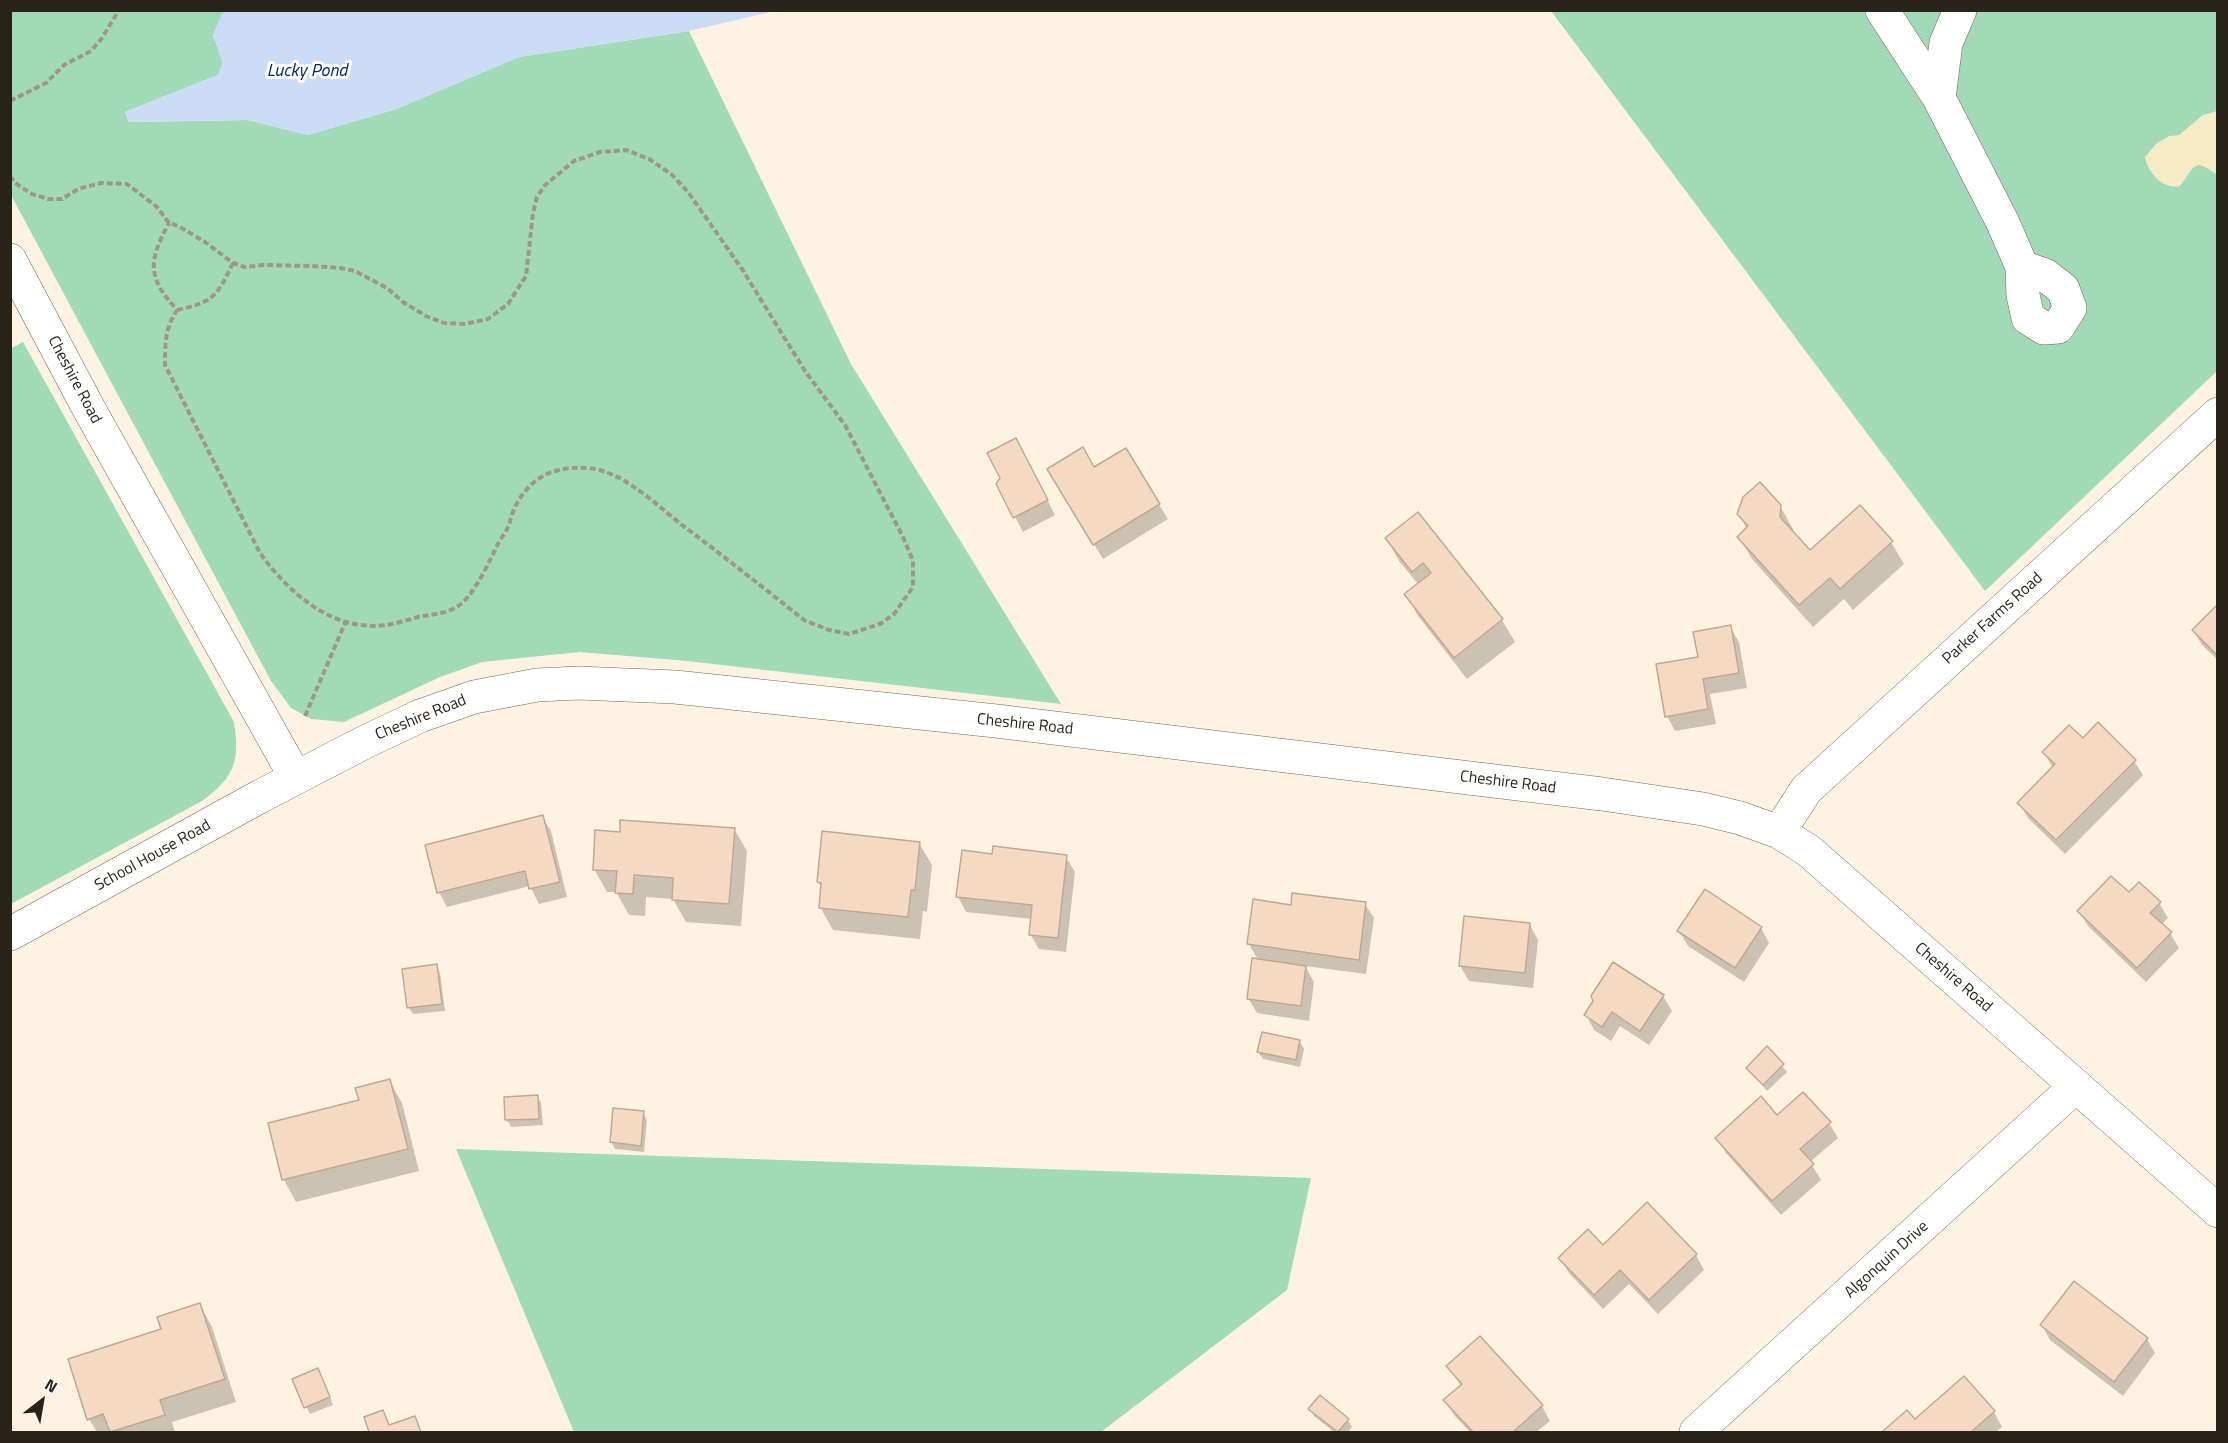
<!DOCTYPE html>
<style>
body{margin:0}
#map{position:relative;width:2228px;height:1443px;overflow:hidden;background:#fef3e2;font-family:"Titillium Web",sans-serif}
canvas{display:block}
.frame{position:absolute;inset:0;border:12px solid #2a2319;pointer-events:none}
.north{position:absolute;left:12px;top:1371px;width:60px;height:60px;-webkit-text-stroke:4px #fff;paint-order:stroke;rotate:31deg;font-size:16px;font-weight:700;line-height:24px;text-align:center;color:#2a2319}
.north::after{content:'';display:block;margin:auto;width:21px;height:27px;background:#2a2319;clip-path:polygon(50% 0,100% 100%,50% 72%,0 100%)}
</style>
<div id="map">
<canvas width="2228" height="1443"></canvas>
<div class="frame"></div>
<div class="north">N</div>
</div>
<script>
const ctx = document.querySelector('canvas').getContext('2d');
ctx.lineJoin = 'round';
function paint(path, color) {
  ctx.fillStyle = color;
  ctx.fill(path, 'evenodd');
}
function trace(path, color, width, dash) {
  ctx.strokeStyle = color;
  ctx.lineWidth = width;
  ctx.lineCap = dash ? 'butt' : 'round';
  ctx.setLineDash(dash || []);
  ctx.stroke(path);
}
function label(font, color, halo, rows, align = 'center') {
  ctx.font = font + ' "Titillium Web",sans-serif';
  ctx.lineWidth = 6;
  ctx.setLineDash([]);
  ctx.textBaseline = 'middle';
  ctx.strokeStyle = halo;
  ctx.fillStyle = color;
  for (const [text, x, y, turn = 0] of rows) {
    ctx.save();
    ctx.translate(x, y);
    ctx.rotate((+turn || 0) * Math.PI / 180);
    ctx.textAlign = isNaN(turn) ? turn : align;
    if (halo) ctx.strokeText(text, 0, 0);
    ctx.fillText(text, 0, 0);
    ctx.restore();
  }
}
const green = new Path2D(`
 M11,11h218l-7,3 -9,21 10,28 -5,12 -93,37 4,10 119,-2 60,15 88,-26 123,-52 170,-26 162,333 210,340 -374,-43 -107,-9 -98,10 -42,15 -96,45 -33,-3 -20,-11 -20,-27 -260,-486z
 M1551,11h666v360l-232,220z
 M23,342l211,380c6,39 1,55 -32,79l-191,103 -1,-555z
 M456,1149l855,29 -24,112 -186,142h-527z`);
const sand = new Path2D(`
 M2217,111v64c-24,-18 -22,-9 -37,11 -17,4 -32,-13 -35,-29l11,-13 13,-8 10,-1 24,-20z`);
const water = new Path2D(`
 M229,10h546v1l-86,20 -170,26 -123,52 -88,26 -60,-15 -119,2 -4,-10 93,-37 5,-13 -10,-27 9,-21z`);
const shadow = new Path2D(`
 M1125,450l43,69 -65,40 -46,-75 37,-15z
 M1024,454l31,61 -32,17 -25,-48z
 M1780,506l13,23v4l17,19 81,-10 13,22 -51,46 -9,-11 -31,28 -61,-68 -13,-22 8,-8 -8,-15z
 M1418,514l84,106 13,22 -48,37 -49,-63 -12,-22 12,-10 -19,-23 -12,-22z
 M2218,606v54l-16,-15 -9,-15z
 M1730,627l9,15 8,46 -37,6 6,30 -41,7 -8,-15 32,-58z
 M2083,740l51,21 9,14 -78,79 -37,-36 -9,-15 34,-35 -9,-15z
 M542,817l9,14 16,66 -28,7 -9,-18 -83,21 -8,-15z
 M734,829l13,22 -6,75 -55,-4 -13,-23 -27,-2 -1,19 -16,-1 -13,-23h-9l-13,-23 27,-35z
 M919,843l13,22 -5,47 -4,-1 -3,28 -87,-9 -13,-23 2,-19 -4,-6z
 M993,856l73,1 9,15 -9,80 -27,-3 -9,-15 2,-15 -66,-7 -8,-15z
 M2159,903l9,15 -7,7 9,8 9,15 -33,34 -58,-56 -9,-15z
 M1365,904l9,14 -8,56 -61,-8 9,16 -5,39 -52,-8 -9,-15 10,-38 -9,-16z
 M1530,925l8,15 -5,48 -64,-7 -9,-15z
 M1761,928l8,15 -25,39 -56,-36 -9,-15z
 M436,966l4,7 5,38 -32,3 -4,-6z
 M1663,996l9,15 -23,34 -29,-19 -9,15 -17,-11 -8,-15z
 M1300,1042l4,7 -4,18 -37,-8 -5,-7z
 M1767,1048l20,24 -20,19 -20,-23z
 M389,1080l13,23 17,68 -123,31 -12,-22 77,-78z
 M537,1096l4,7 2,22 -32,2 -4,-7z
 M643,1113l4,7 -3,32 -29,-3 -4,-7z
 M1777,1117l52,6 9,15 -28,24 11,18 -40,35 -55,-62 -9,-15z
 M1603,1247l93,8 8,15 -46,44 -29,-30 -26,25 -34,-36 -9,-15z
 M200,1305l12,22 24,75 -64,20 3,10h-78l-8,-13 73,-89z
 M2042,1325l105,14 8,14 -32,43 -73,-56z
 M1448,1366l94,40 8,15 -14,11h-66l-16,-17 -9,-15 16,-14z
 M322,1377l11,28 -23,9 -16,-34z
 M1964,1378l30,34 8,15 -6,5h-112l23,-20 8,9z
 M1320,1397l28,23 4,7 -4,5h-14l-20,-16 -4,-7z
 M382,1412l7,15 29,-2 3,7h-50l-5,-14z`);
const building = new Path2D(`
 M1016,438l32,62 -35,18 -17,-34 4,-6 -13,-25z
 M1083,447l11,20 32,-19 34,56 -67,41 -46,-76z
 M1760,482l21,23 -1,12 30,33 50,-45 33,36 -53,48 -10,-11 -31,27 -62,-68 11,-11 -11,-12 6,-17z
 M1418,512l85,107 -49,39 -50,-64 27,-21 -8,-10 -11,9 -27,-34z
 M2218,604v52l-26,-26z
 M1731,625l8,48 -36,6 5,30 -43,8 -9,-53 42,-7 -5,-25z
 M2098,722l38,38 -80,80 -39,-37 38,-39 -13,-12 27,-27 14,13z
 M543,815l17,67 -31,7 -4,-18 -88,22 -12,-48z
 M620,820l115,8 -6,76 -57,-4 1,-22 -39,-3 -1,19 -18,-1 2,-22 -24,-1 2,-40 25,2z
 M822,831l98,11 -5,48h-4l-3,27 -89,-9 2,-25 -4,-1z
 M993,846l74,9 -9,83 -29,-3 3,-30 -76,-8 6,-47 30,4z
 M2111,876l18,16 10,-10 22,20 -11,11 22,19 -35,36 -60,-57z
 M1705,889l57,38 -27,41 -58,-37z
 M1292,893l74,9 -7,58 -112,-16 6,-45 38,6z
 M1464,916l66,7 -5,50 -66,-7z
 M1252,958l54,8 -5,40 -54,-7z
 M1613,962l51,33 -24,36 -28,-19 -10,15 -18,-12 9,-14 -2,-5z
 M437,964l5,40 -35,4 -5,-39z
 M1262,1032l38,8 -4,20 -39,-8z
 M1767,1046l17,18 -21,21 -17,-17z
 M390,1079l18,70 -126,31 -14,-57 91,-23 -4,-12z
 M1803,1092l28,30 -31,27 14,15 -42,37 -57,-63 46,-42 16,19z
 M538,1095l1,24 -34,1 -1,-23z
 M613,1108l31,3 -3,35 -31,-4z
 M1647,1202l50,52 -48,46 -29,-30 -26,25 -36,-37 30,-29 15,16z
 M2074,1281l74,57 -34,44 -74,-57z
 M200,1303l25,76 -65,21 5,15 -55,17 -7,-18 -16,6 -19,-61 93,-30 -4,-12z
 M1480,1336l63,69 -30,27h-40l-30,-32 19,-16 -16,-18z
 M318,1368l12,29 -26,11 -12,-29z
 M1964,1376l31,35 -24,21h-89l25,-22 8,9z
 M1320,1395l29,24 -11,13 -30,-23z
 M383,1410l6,15 26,-9 6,16h-52l-5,-15z`);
const path = new Path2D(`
 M10,101l36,-18 18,-18 27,-14 11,-13 17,-28
 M10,176l5,7 17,11 16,5h14l16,-10 23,-6 26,1 30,23 12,16 9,3 27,16 28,21 12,4 19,-2 48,1 28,2 15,3 32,17 16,14 23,14 18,7 21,1 23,-5 20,-15 18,-28 7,-63 4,-16 8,-12 29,-24 26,-9 26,-2 23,9 22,15 17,18 54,77 63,102 40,54 58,112 10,24v26l-19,27 -14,10 -31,10 -20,-4 -25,-10c-39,-31 -78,-62 -118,-92 -28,-21 -63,-58 -99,-60 -33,-2 -55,8 -71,37 -4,7 -5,15 -8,22 -2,5 -6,10 -9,15 -11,21 -20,45 -38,62 -13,10 -28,10 -43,13 -14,4 -29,9 -44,9 -49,0 -88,-37 -114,-73l-95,-188c0,-21 0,-37 12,-55 -30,-33 -29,-48 -8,-87
 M177,310c37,-8 40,-14 56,-47
 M305,716l41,-95`);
const minor = new Path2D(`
 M1882,10l57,88
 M1960,10l-14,33 -7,55 64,125 19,44 1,28 5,23 16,10 14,-1 12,-19 -7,-19 -18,-14 -23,-8
 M10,260l79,149 207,369
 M1779,832l27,-42 412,-376
 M10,934l249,-137 106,-55 55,-26 54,-19 63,-12 41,-2 97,4 321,34 606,73 101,15 37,9 39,14 30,19 409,360
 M1696,1432l380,-346`);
const streetNames = [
 ["Cheshire Road",74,380,62],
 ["Parker Farms Road",1993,619,-42],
 ["Cheshire Road",421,718,-22],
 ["Cheshire Road",1025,725,6],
 ["Cheshire Road",1508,783,7],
 ["School House Road",153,856,-29],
 ["Cheshire Road",1953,978,41],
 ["Algonquin Drive",1887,1260,-42]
];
const waterNames = [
 ["Lucky Pond",307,72]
];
paint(green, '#a1dab7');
paint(sand, '#f5ebc5');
paint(water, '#cadcf6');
paint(shadow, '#0003');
paint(building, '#f5dac3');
trace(building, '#c1a892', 1.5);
trace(minor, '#78684f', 34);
trace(path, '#9f9688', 4, [6, 3]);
trace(minor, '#fff', 33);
label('16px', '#2a2319', '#fff', streetNames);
label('italic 18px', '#012a60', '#fff', waterNames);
</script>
